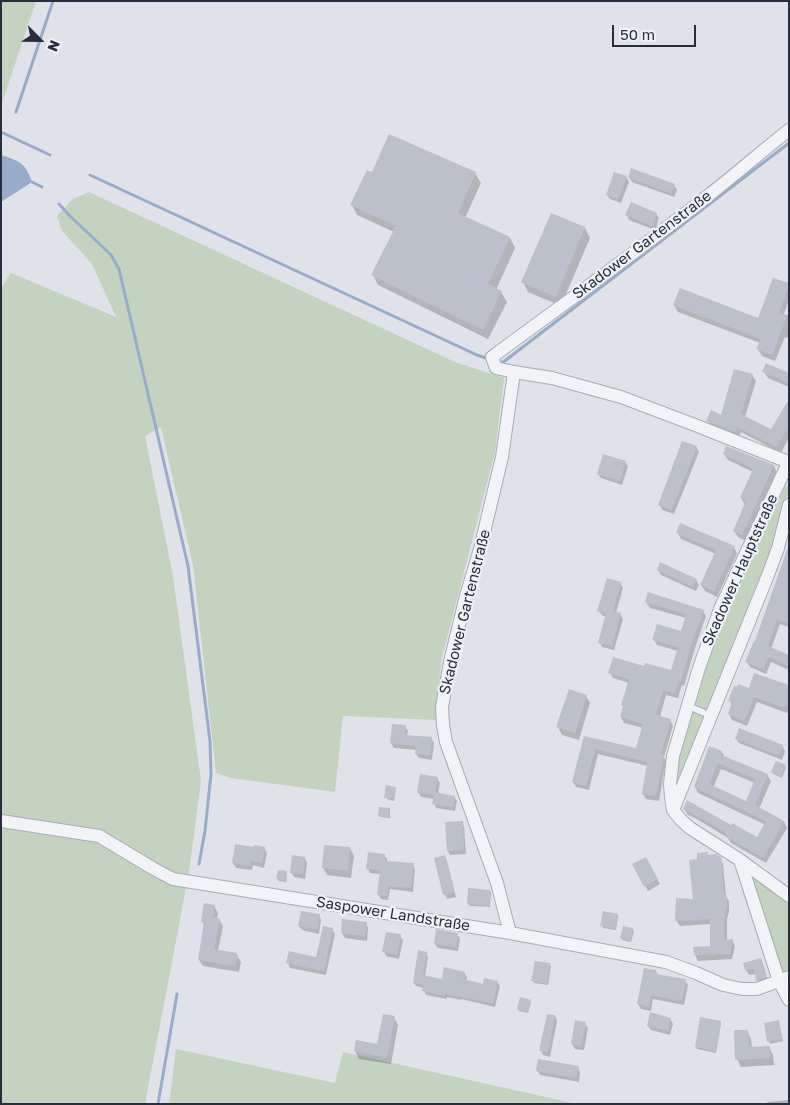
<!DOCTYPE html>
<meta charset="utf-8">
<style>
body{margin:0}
#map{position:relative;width:790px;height:1105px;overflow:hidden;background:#dfe2e9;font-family:"Golos Text",sans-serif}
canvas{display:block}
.frame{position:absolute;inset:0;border:2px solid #272e40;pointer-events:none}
.north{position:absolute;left:15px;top:15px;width:50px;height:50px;-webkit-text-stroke:4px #eef1f6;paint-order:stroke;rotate:113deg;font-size:14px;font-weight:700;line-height:20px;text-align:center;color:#272e40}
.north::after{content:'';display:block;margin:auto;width:18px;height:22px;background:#272e40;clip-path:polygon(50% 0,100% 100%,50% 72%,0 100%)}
.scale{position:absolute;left:612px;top:25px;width:84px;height:22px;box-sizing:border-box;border:2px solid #272e40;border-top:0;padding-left:6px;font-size:15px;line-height:18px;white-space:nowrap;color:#272e40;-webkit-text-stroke:4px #eef1f6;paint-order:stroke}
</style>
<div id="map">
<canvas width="790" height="1105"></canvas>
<div class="frame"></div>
<div class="north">N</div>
<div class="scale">50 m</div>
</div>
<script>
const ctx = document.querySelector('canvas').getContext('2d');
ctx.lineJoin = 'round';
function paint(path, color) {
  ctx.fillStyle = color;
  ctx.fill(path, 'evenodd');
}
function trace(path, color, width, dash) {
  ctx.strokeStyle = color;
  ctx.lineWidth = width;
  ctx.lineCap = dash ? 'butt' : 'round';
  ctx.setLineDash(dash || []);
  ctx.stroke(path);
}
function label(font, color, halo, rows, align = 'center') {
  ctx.font = font + ' "Golos Text",sans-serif';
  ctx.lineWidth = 4.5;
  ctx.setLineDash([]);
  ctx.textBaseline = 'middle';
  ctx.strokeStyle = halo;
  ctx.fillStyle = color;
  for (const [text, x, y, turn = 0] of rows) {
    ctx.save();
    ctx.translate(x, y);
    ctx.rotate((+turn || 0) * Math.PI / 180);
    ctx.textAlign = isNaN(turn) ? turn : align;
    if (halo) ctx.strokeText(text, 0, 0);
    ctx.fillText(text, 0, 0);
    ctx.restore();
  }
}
const green = new Path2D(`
 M1,1h35l-35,105z
 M89,192l366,170 49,16 -9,74 -54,209 -5,59 -93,-4 -8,76 -104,-14 -15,-5 -23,-208 -32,-138 -16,9 28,140 28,205 -12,91 -44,232h-144v-816l10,-15 105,44 -24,-53 -30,-33 -5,-15 16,-17z
 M786,485l3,2v3l-15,56 -96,243c-4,-26 8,-55 16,-80 10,-34 20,-69 34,-103z
 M751,876l38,27v66l-8,4z
 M176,1049l159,34 8,-31 234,52h-408z`);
const water = new Path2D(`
 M1,155c18,6 24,7 31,27l-31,20z`);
const shadow = new Path2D(`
 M475,173l6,10 -16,35 45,20 5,10 -19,42 5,2 6,10 -19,37 -110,-54 -5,-10 21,-43 -37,-17 -5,-10 21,-31z
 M626,177l3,5 -8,21 -11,-4 -3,-4z
 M629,177l45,8 3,5 -3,7 -42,-15z
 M551,214l34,14 5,10 -29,68 -33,-14 -5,-10z
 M656,214l3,4 -4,12 -26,-10 -2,-5z
 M789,285v15l-5,14 5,2v22l-4,-1 -10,24 -13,-5 -4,-7 2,-6 -82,-31 -4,-7 85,14z
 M764,372l25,2v13l-21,-9z
 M752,375l4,6 -11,36 26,14 18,-30v37l-8,15 -40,-21 -2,6 -28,-11 -3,-6 14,-5z
 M696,447l3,5 -25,62 -12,-4 -2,-5z
 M727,448l47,18 3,7 -31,68 -8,-4 -4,-6 11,-26 -4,-7 12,-26 -25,-12 -4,-6z
 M625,462l3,4 -6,19 -21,-7 -3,-4z
 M678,533l56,14 3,7 -20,43 -12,-6 -4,-6 15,-31 -35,-15z
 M789,546v81l-9,-3 -9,25 18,7v14l-18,-8 -5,12 -16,-7 -3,-5 8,-19z
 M658,570l38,10 3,5 -3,6 -35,-16z
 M620,583l3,5 -7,25 4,1 3,5 -9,31 -12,-3 -2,-4 6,-26 -4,-2 -3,-4z
 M646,602l57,9 3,5 -11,32 -11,38 -2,-1 -4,13 -12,-3 -6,22 10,3 3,6 -9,31 2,4 -7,40 -13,-2 -3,-5 5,-28 -50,-12 -9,36 -13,-3 -3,-5 12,-44 52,12 6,-22 -19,-5 -3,-6 8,-34 -16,-5 -3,-5 35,-6 26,4 7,-20 -21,-6 -3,-5 27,-8 5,-14 -36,-10z
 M750,690l39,8v12l-2,3 -30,-11 -10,24 -15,-6 -3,-6 3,-9 -2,-5z
 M586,696l4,7 -11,37 -17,-5 -4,-8z
 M405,727l3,4 -1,5 24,2 3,5 -2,17 -13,-2 -3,-4 1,-4 -23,-2 -3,-5z
 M736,739l46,7 3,5 -3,9 -43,-17z
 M722,752l3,6 42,17 4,6 -12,28 25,13 3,6 -21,35 -35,-20 -3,-5 -33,-20 -7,-3 -4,-6 73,30 9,-14 -68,-32 -3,-6zM721,769l34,14 -9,20 -33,-15z
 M785,766l1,2 -4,10 -9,-4 -1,-2z
 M437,778l3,5 -2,11 16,3 3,4 -2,10 -19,-3 -2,-5v-4l-13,-2 -3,-5z
 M395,788l1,2 -2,11 -7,-2 -2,-2z
 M389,809l1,2v7l-10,-1 -1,-2z
 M462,822l2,4 2,28 -16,1 -2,-4z
 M264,848l3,5 -3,15 -11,-3 -1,5 -16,-2 -3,-5z
 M350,848l4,8 -3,22 -24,-3 -4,-7z
 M707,854l2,2 11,2 3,6 3,33 3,4v11l-2,7v22l5,-1 3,6 -3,13 -34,2 -3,-6v-7l16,-1v-23l-31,2 -4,-6 18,-20 4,-40z
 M384,855l3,4v3l26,3 2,4 -2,23 -23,-3 -2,11 -7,-1 -2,-4 2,-21 -11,-1 -2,-4z
 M445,856l2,5 9,36 -9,2 -2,-5z
 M305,858l2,5 -2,16 -11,-2 -3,-5z
 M646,858l14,26 -12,7 -14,-26z
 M286,873l1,1 -1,8 -7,-1 -1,-2z
 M490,891l1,2 -1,14 -20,-1 -2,-2z
 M214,906l4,7 -1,6 2,1 4,6 -5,25 18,3 5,8 -2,10 -36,-6 -4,-6 6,-34 -3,-5z
 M319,915l2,5 -2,14 -17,-4 -3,-4z
 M617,915l1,2 -2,13 -13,-2 -1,-2z
 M343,920l23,3 2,5 -1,13 -22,-3 -3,-5z
 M332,929l3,5 -9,41 -36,-7 -2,-5 29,-5z
 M632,930l2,1 -3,11 -9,-2 -1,-2z
 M457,934l3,5 -2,12 -20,-3 -3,-4z
 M400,936l3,4 -4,19 -13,-3 -2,-5z
 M426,953l2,4 -3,20 18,4 21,-8 3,4 -1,4 18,4 14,-2 2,3 -5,21 -34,-8v1l-14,-3v2l-21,-4 -2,-4v-3l-8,-2 -2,-3z
 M761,959l2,5 5,17 -8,4 -2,-5 -2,-6 -7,1 -3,-5z
 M550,965l1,1 -3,19 -14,-2 -1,-2z
 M656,971l2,4 27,6 3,4 -4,20 -31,-6 -2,12 -10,-2 -3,-5z
 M530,1001l1,2 -3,10 -9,-2 -1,-2z
 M555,1016l2,5 -7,36 -7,-2 -2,-4z
 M394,1018l4,7 -7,39 -32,-5 -4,-8 2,-10 21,5z
 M670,1019l3,5 -3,11 -19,-5 -3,-4z
 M701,1019l19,3 1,2 -5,29 -19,-4 -1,-2z
 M779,1023l4,18 -13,3 -5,-20z
 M585,1024l3,4 -4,22 -9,-1 -3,-5z
 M747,1031l4,8 1,9 17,-1 4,8 1,10 -33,2 -4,-8z
 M578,1067l2,5 -1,10 -39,-7 -3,-5z
 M789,1100v4h-22v-2z`);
const stream = new Path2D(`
 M16,112l37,-111
 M1,132l49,23
 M90,175l387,180 9,3
 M32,182l10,5
 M59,204l10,11 42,40 8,14 69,297 22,175 1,33 -6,57 -6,33
 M501,362l1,1 287,-220
 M158,1104l19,-110`);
const building = new Path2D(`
 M389,134l87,38 -18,41 52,24 -22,47 14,7 -19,39 -112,-55 25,-49 -46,-21 17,-35 5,2z
 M631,168l44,16 -4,9 -43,-15z
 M614,172l13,4 -9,23 -12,-4z
 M631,202l26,11 -5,13 -27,-11z
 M551,213l34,14 -29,70 -35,-15z
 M773,278l16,5v2l-10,28 8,3 -15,39 -16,-6 5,-10 -88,-34 7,-17 78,30z
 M766,363l23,10v10l-27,-11z
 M734,369l19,5 -12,40 30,15 18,-30v33l-3,-2 -9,17 -40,-20 -2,5 -29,-11 5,-11 10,5z
 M682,441l15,5 -25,64 -14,-5z
 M726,446l48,19 -32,70 -9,-4 13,-30 -6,-3 13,-29 -30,-15z
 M603,454l23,7 -6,20 -23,-7z
 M680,523l55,23 -21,45 -14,-6 16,-35 -40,-17z
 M788,547l1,1v76l-12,-5 -9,27 21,9v11l-21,-9 -5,12 -18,-7 9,-21h1z
 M660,562l37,17 -4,8 -36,-17z
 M607,578l14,4 -8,29 8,2 -9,33 -14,-3 8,-30 -9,-2z
 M648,592l56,18 -12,32 -11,39h-2l-4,12 -12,-3 -7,25 15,4 -10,35 3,1 -8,41 -14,-2 5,-32 -52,-13 -9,37 -14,-4 12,-46 52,12 7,-24 -23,-7 3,-11 -2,-1 8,-26 -21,-6 5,-16 31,9 1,-3 26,7 7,-23 -26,-7 5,-16 24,7 5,-17 -41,-12z
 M754,673l35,12v22l-4,-2 -1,3 -30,-11 -10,24 -16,-7 4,-12 -4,-1 6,-15 3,1 1,-3 11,4z
 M569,689l18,6 -12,38 -19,-6z
 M392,724l14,1 -1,10 27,2 -2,18 -15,-1 1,-8 -26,-3z
 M739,728l44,17 -4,11 -44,-17z
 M709,746l13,5 -1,4 47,19 -13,31 29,16 -21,37 -37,-21v-4l-36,-21 -7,-3 4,-9 44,25 1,-2 25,14 9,-16 -72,-34zM718,763l37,16 -9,22 -37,-17z
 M776,761l10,4 -5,12 -10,-5z
 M420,774l18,3 -3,15 20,4 -2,11 -21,-3 2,-9 -17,-3z
 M386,785l10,2 -2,12 -10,-1z
 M379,807l11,1 -1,9 -11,-1z
 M463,821l1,29 -17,1 -2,-29z
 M235,844l19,3v-2l11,2 -3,16 -11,-2 -1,5 -18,-3z
 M324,845l26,2 -2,24 -26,-3z
 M368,852l17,2v7l29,2 -3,25 -23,-2 -1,10 -10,-1 3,-25 -14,-1z
 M708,852v3l8,-1 5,3 3,37h2l1,11 -2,8 -1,27 9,-1 -3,15 -36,1 -1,-8 17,-1v-27l-35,2 1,-23 17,1 -4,-39 8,-1v-6z
 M292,855l13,2 -2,17 -13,-1z
 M445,855l9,37 -11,3 -9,-37z
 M646,857l12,22 -14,8 -12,-23z
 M278,870l9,1 -2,10 -9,-2z
 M468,888l22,2v16l-23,-2z
 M204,903l11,2 -2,12 7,2 -6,30 23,4 -1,1 2,1 -3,11 -37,-6 6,-38 -3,-1z
 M301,911l19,3 -3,15 -19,-3z
 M603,911l15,3 -3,15 -15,-3z
 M342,919l25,3 -2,14 -24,-3z
 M323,926l10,2 -9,43 -38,-8 3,-12 27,6z
 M623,926l10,2 -2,13 -11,-3z
 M436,929l22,4 -2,14 -22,-3z
 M386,932l15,2 -4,21 -15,-3z
 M418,950l9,2 -4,23 19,4 2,-12 21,5 -2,7 20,5 1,-6 14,3 -5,23 -34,-8v1l-14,-3v2l-23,-5 2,-6 -11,-2z
 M761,958l6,19 -11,4 -2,-12 -9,1 -2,-7z
 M535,961l15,2 -3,21 -16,-3z
 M644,968l12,2v4l30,5 -4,22 -31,-6 -2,12 -12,-3z
 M520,997l11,3 -3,12 -11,-3z
 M650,1012l21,6 -3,13 -21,-5z
 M383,1014l12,2 -8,42 -33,-7 2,-11 21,4z
 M547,1014l8,1 -7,37 -9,-1z
 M700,1017l21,4 -5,30 -21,-4z
 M575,1020l11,2 -5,24 -10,-2z
 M779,1020l3,19 -15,3 -3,-19z
 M734,1030h14l1,17 21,-1v12l-35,2z
 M538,1059l41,7 -3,12 -40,-7z`);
const lane = new Path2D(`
 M688,706l24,10`);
const street = new Path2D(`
 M514,372l-18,-4 -4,-11c73,-54 146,-106 217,-162 27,-21 53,-44 80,-65
 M789,461l-69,148 -21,59 -26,88 -3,28 1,13 2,13 8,10 9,8 50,32 49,36
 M673,810l95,-235 10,-27 11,-43
 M1,821l98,15 55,33 19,10 337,54 156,29 30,11 27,12 19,4h15l32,-12
 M740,860l39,121 10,19
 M510,933l-13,-50 -51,-141 -3,-17 -1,-18 8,-45 16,-66 14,-47 22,-92 12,-85 38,6 69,19 74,28 93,37`);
const streetNames = [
 ["Skadower Gartenstraße",642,245,-37],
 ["Skadower Hauptstraße",740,570,-66],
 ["Skadower Gartenstraße",465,612,-76],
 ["Saspower Landstraße",393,914,9]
];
paint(green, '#c3d3c0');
paint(water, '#98acca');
paint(shadow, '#0003');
trace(stream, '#98acca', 3);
paint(building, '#bcc0cb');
trace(lane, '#a8acb6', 8);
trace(street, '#a8acb6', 14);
trace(lane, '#f2f3f7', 6);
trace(street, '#f2f3f7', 12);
label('15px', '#272e40', '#eef1f6', streetNames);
</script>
